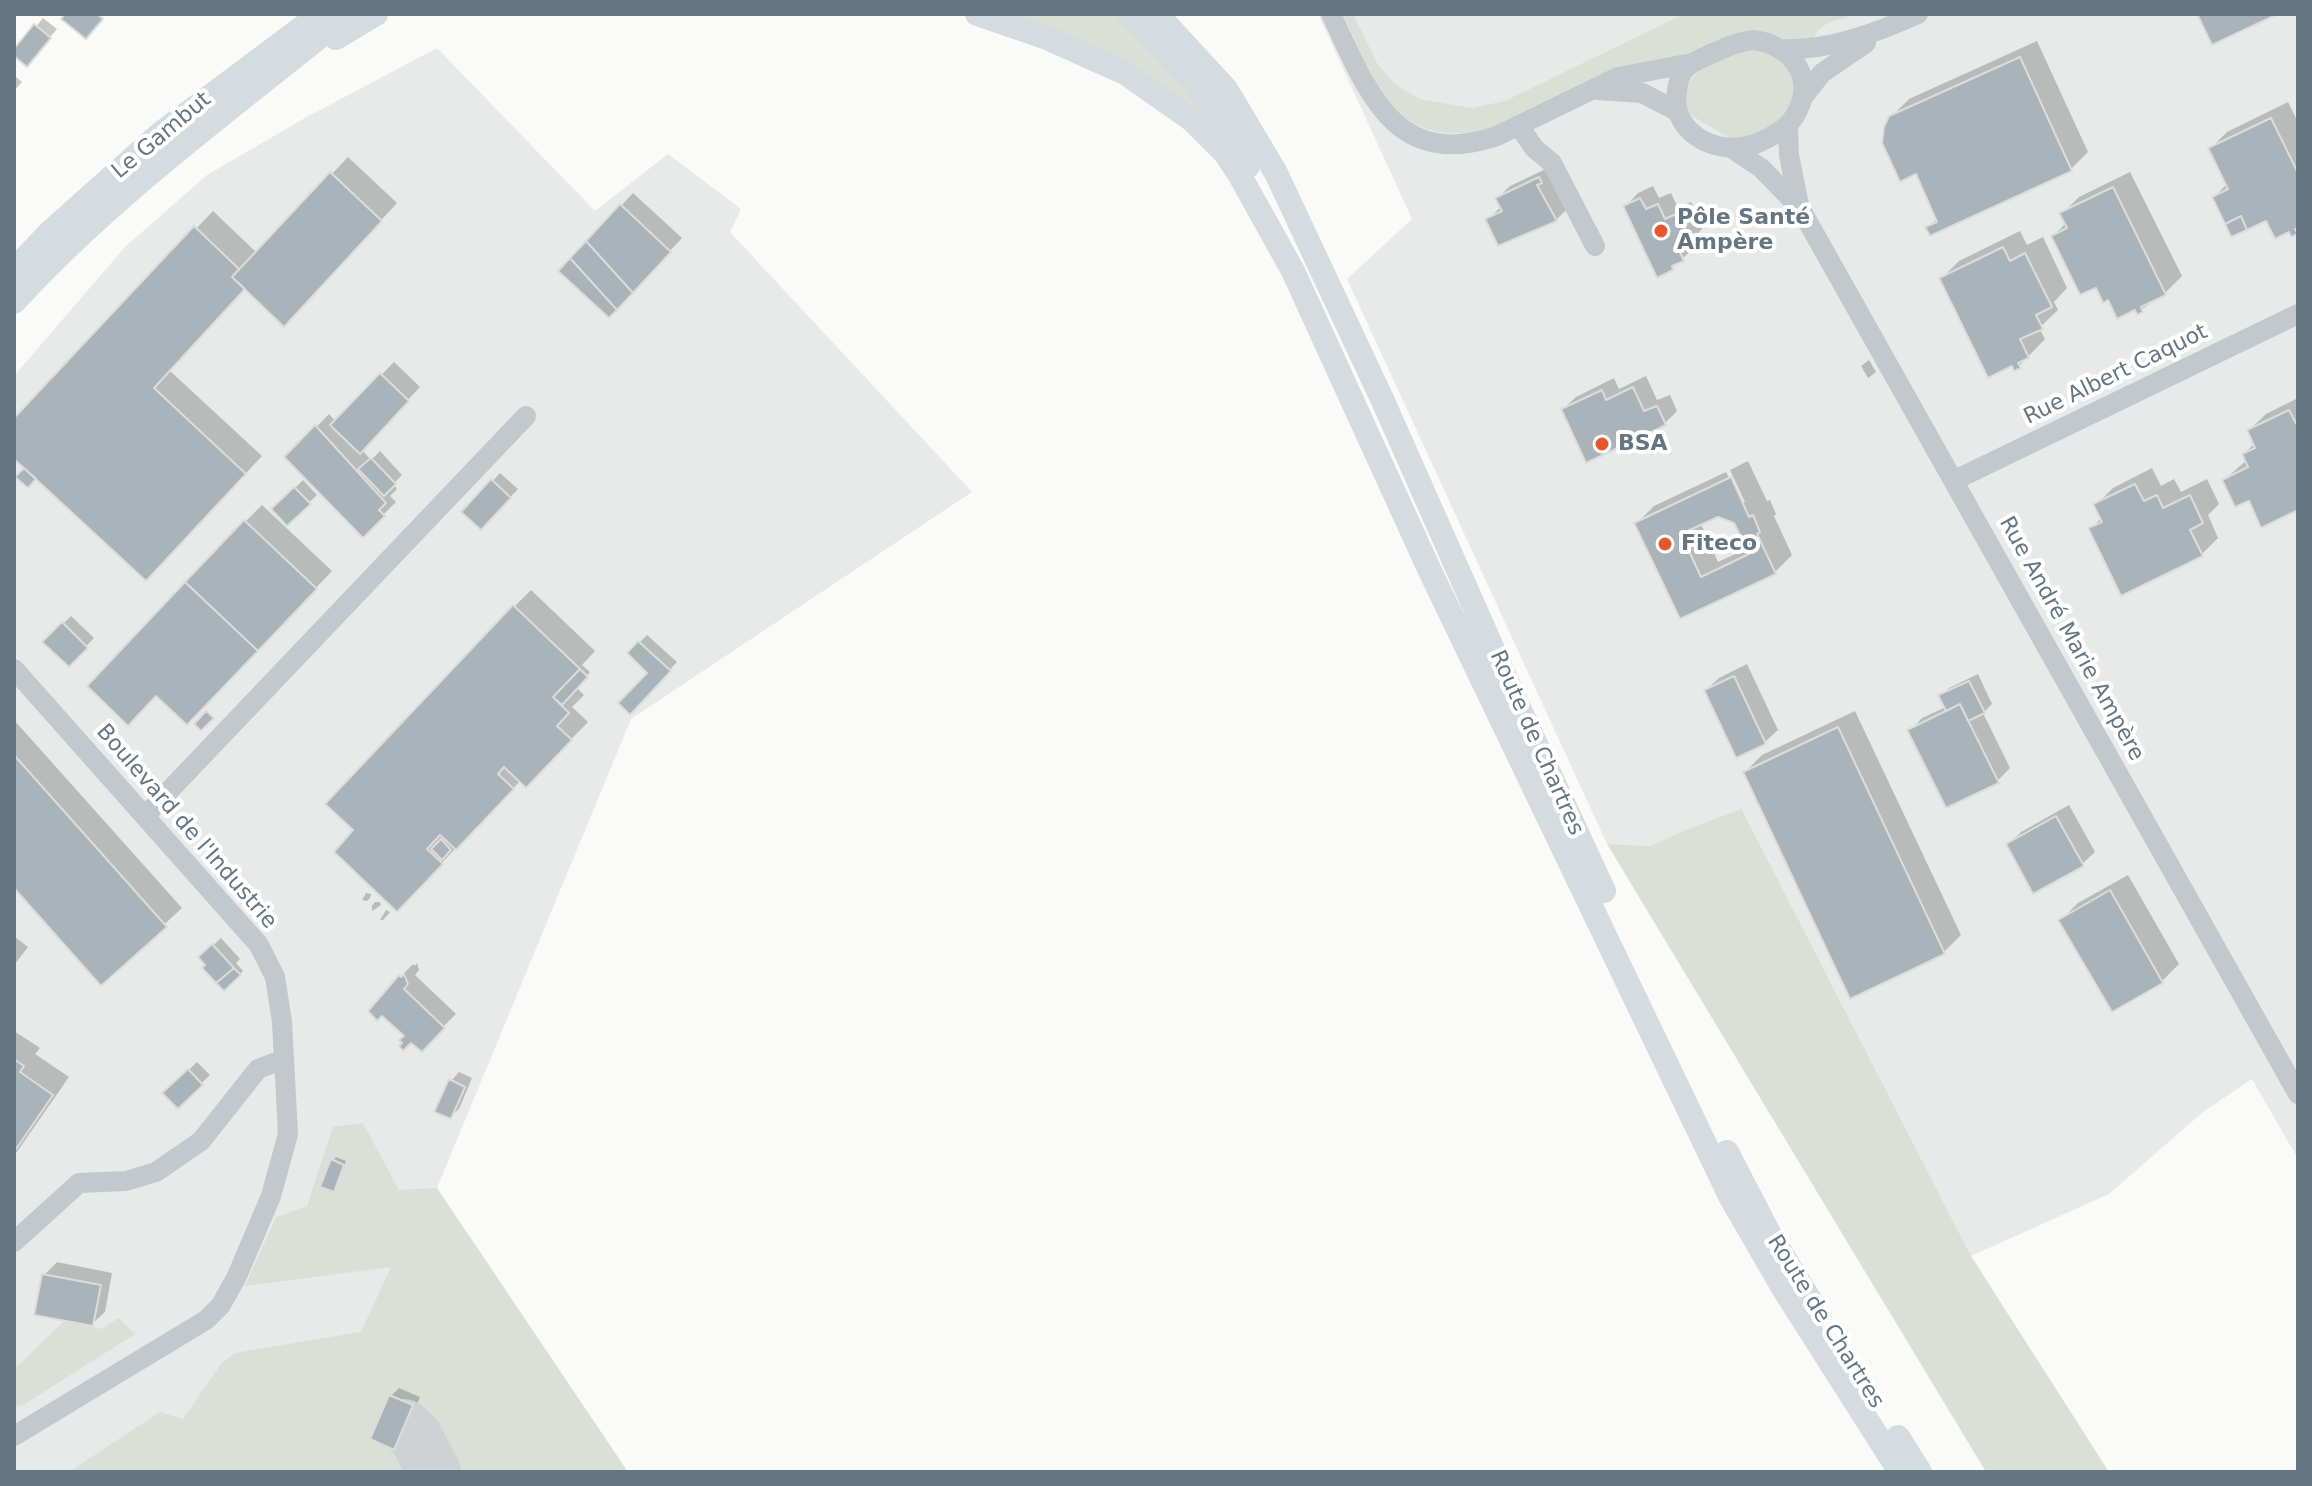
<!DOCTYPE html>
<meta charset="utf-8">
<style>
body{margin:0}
#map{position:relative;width:2312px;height:1486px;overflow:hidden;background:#fafaf8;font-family:"DejaVu Sans",sans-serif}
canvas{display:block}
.frame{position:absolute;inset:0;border:16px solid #657683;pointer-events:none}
</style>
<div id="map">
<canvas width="2312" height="1486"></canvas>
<div class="frame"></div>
</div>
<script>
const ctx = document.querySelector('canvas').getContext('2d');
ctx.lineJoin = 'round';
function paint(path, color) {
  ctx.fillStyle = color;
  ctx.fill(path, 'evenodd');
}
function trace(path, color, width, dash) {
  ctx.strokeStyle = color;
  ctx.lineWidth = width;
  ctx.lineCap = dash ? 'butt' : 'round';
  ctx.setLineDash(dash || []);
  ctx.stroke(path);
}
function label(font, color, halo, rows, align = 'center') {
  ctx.font = font + ' "DejaVu Sans",sans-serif';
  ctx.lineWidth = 8;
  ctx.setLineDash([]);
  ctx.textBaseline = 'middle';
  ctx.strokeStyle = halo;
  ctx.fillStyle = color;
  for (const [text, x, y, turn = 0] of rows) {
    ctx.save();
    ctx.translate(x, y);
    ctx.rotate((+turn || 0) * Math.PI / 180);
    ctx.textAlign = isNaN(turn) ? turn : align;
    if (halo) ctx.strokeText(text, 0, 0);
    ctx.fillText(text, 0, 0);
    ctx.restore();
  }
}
const built = new Path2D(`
 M1318,14h980v1145l-46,-80 -49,33 -94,82 -138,62 -228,-446 -53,18 -40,18 -43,-2 -260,-565 65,-60z
 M437,48l158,163 73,-57 73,55 -11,23 242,260 -341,227 -194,469 -45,78 236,206h-614v-1096l111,-129 82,-72 98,-57z`);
const green = new Path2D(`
 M993,14h128l91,102 -9,-2 1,8z
 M1343,14h10l25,51 17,19 24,15 53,9 33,-7 179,-87h174c-18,6 -40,7 -45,27l-26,-1 -28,-9 -29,4 -45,21 -196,73c-95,21 -113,-43 -146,-115z
 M1756,48c8,4 22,8 29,15 4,4 8,17 9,23 3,35 -33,45 -59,55l-48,-28c0,-8 -2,-17 0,-25 9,-25 46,-35 69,-40z
 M1742,809l229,447 138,216h-123l-379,-628 43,2 40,-18z
 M363,1123l36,67 38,-2 191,284h-559l91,-60 23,7 38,-55 14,-11 126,-21 30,-65 -146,19 31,-69 31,-11 26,-79z
 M118,1318l17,16 -112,71 -9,2v-42l4,1 46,-45 38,8z`);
const shadow = new Path2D(`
 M43,18l14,11 -23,27 -20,-2z
 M2037,41l51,111 -17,17 -143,58 10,-9 -47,-101 18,-18z
 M14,75l8,7 -8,9z
 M2288,102l10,20v109l-6,3 -2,-4 -23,-12 -53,-21 13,-13 -17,-35 17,-17z
 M348,157l49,46 -96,104 -55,-20 -77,83 93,86 -99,106 -136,-94 -13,-12v-35l199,-210 44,42z
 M1552,166l17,41 -13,13 -57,24 -12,-24 15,-14 -4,-8 12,-12z
 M2130,172l52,104 -17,17 -27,19 -2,-4 -27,-11 -56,-61 13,-13 -4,-9 17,-17z
 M1653,186l6,12 12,-5 7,15 13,-6 12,26 -11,11 4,7 -24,22 -46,-62 12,-13z
 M633,193l49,45 -73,78 12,-110z
 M2020,231l7,14 16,-8 24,51 -13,14 4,8 -19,18 6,11 -26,27 -77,-88 17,-17z
 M1869,360l7,12 -8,6 -7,-12z
 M394,362l26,25 -59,62 10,11 9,-9 22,24 -9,9 4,5 -7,7 6,6 -33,33 -76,-78 42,-43 7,8z
 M1646,376l11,24 13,-5 7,16 -12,12 -102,-14 13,-12 38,-19 5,11z
 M2298,398v110l-48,-9 -26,-19 23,-20 -3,-6 11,-11 -6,-13 17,-16z
 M1748,461l19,40 3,-1 6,14 -2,2 18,39 -17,17 -94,44 -44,-93 17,-17 72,-34 15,30h4l-15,-32zM1718,514l18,7 12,27 -30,14 -17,-38z
 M2152,468l9,18 13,-7 7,13 26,-13 12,25 -11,11 10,23 -17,17 -110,-26 11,-12 -6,-12 17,-17z
 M500,473l18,16 -37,39 -17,-16z
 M303,480l14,15 -30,28 -13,-14z
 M262,505l70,66 -128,135 41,-184z
 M531,590l64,61 -13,14 8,7 -14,15 8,8 -12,12 16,15 -62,63 -5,-5 -107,112 -58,-62 158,-223z
 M71,616l23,22 -25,26 -24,-22z
 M647,635l30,27 -47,51 20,-40 -21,-20z
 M1747,664l31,66 -13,12 -28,13 -31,-65 13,-12z
 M1978,674l14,30 -9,9 27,55 -13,13 -87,-50 12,-13 24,-11 -5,-11 8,-8z
 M1855,711l106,224 -17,17 -199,-180 17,-17z
 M14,720l168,188 -81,75 -87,-98z
 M2069,805l26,47 -13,12 -74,-19 13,-13z
 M2128,875l51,89 -17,17 -50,29 -51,-90 17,-17z
 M366,893l5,1 -1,4 -3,3 -5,-1z
 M375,902h5l1,3 -9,6v-5z
 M386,910l4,2 -7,8h-3z
 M14,936l14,11 -14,18z
 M221,938l19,21 -4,4 7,8 -19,18 -23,-32z
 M417,963l2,7 -4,5 41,39 -35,35 -39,-36 -12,-2 31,-35 12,-12 2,2z
 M14,1031l26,17 -5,6 34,23 -55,79z
 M197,1062l13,13 -32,31 -13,-13z
 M459,1072l13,6 -13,31 -9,8 1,-36z
 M336,1157l10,4 -12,29 -1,-29z
 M57,1262l55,11 -7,39 -13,12 -48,-49z
 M399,1388l21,9 -18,42 -8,8 -3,-51z`);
const taxiway = new Path2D(`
 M404,1426l12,11 18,35`);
const building = new Path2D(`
 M65,14h32l6,5 -17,20 -25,-20z
 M2197,14h81l-66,31z
 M34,24l17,14 -24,29 -13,-11v-7z
 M2020,57l52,114 -142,65 -5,-9 12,-5 -21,-48 -16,8 -18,-39 2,-16 5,-11z
 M2271,118l27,55v55l-3,1 3,5 -7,3 -2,-5 -14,7 -9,-18 -19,9 -6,-14 -16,8 -13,-27 16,-8 -20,-41z
 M330,172l52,49 -98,106 -52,-50z
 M1539,177l3,6 -5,2 20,36 -59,25 -13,-27 17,-8 -7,-13z
 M2113,187l53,108 -25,12 2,5 -6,3 -2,-5 -18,9 -9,-19 -5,3 -7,-15 -16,7 -29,-59 16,-8 -8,-15z
 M1640,198l6,11 12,-5 7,15 13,-6 13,29 -13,6 6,13 -12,5 1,4 -16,8 -34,-72z
 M620,204l51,48 -38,41 -47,-52z
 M2241,216l6,14 -16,7 -6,-13z
 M194,226l45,43 -7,8 13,12 -91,99 92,86 -100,107 -132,-122v-41z
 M586,241l47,52 -16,17 -47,-52z
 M2003,247l7,14 15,-8 27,54 -16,8 7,14 -23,10 9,19 -11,5 3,5 -7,3 -2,-5 -24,12 -49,-100z
 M570,258l47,52 -8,8 -51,-47z
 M380,373l29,28 -49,53 -30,-29z
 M1633,387l11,24 13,-5 9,19 -80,38 -25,-54 41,-19 4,10z
 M2289,410l9,17v83l-37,18 -12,-27 -14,6 -13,-27 26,-13 -6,-13 13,-6 -8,-18z
 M315,425l71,78 -7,7 6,6 -22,22 -79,-81z
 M371,458l25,26 -12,12 -26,-27z
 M24,468l12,11 -8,9 -13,-11z
 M1731,477l18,40 4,-2 7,17 -3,2 19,40 -96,45 -46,-96zM1718,517l16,6 15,31 -48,23 -20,-43z
 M491,479l20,19 -30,32 -20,-18z
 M2135,484l9,17 13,-6 6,13 27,-13 13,28 -13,7 13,26 -82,40 -33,-68 14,-6 -9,-18z
 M294,487l17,17 -24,22 -16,-17z
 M244,520l73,69 -59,62 -73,-69z
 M185,582l73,69 -71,74 -31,-29 -28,30 -41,-40z
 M513,605l67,64 -27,28 16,16 -12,13 15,14 -46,48 -22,-21 -6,7 16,15 -58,61 -16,-15 -13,14 16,15 -46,48 -63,-60 19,-22 -28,-26z
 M62,622l26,26 -19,19 -27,-25z
 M638,641l33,30 -41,44 -12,-12 29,-30 -20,-20z
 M580,669l8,8 -26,28 -9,-8z
 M1734,676l32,68 -30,14 -32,-68z
 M1969,681l16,32 -17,8 -8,-17 -14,7 -8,-16z
 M1960,704l39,79 -53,25 -39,-78z
 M206,711l8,7 -13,13 -7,-7z
 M1838,727l107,227 -95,45 -107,-227z
 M14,755l153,172 -66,59 -87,-98z
 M2056,816l28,50 -51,28 -27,-50z
 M441,839l10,11 -9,10 -11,-11z
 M2110,890l53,93 -51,29 -54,-92z
 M212,944l22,24 -18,15 -14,-15 3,-3 -7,-8z
 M234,968l7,7 -17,16 -8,-8z
 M404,974l4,10 -4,5 41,39 -23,24 -11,-9 -8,8 -4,-5 3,-3 -3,-3 5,-4 -22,-20 -5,5 -9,-10 31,-36 2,2z
 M14,1059l10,7 -4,6 33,23 -39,57z
 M188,1069l15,16 -25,24 -16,-16z
 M449,1079l16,8 -14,32 -17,-7z
 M331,1159l13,6 -10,27 -14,-5z
 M42,1274l59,11 -8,41 -59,-11z
 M389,1395l24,10 -19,45 -24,-11z`);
const minor = new Path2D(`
 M1331,14c36,76 63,157 166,122l121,-59 74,-14
 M1754,40c35,5 61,34 44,70 -7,16 -21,24 -36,31 -37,19 -93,-4 -85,-51 1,-8 4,-17 9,-22 7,-7 19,-11 27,-15 14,-6 26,-12 41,-13z
 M1782,49c47,2 94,-16 136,-35
 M1597,90l45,3 35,18
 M1803,97l19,-24 44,-30
 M1788,125l1,30 10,50
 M1519,126l15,22 18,15 43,83
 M1734,150l27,18 39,40 498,886
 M1955,480l343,-166
 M14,669l245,276 16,32 7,45 6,112 -17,62 -34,80 -16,29 -15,15 -192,116
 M145,816l381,-400
 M14,1242l65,-59 47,-2 30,-9 45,-31 57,-72 26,-10`);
const major = new Path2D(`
 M977,14l70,24 78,35 67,47 33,33 14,21 54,97 137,300 301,627 52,90 117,184
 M1129,14c45,47 93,91 119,152
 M1157,14l69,75 50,84 107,228 133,300 88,190
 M336,38l40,-24
 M14,270l35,-37 112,-100 159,-119
 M14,302c99,-108 221,-196 334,-288
 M1727,1152l43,83 45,73
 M1898,1437l22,35`);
const markers = [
 [1661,231,8,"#e4572e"],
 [1602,444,8,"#e4572e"],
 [1665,544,8,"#e4572e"]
];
const streetNames = [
 ["Le Gambut",162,136,-40],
 ["Rue Albert Caquot",2116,375,-26],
 ["Rue André Marie Ampère",2071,639,61],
 ["Route de Chartres",1536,743,66],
 ["Boulevard de l'Industrie",186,827,49],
 ["Route de Chartres",1825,1322,58]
];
const poiNames = [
 ["Pôle Santé",1677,218],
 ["Ampère",1677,243],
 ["BSA",1618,444],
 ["Fiteco",1681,544]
];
paint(built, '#e8e9e9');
paint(green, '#dadfd7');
paint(shadow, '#0003');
trace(taxiway, '#ced2d4', 54);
paint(building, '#aab3b9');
trace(building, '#dcdcda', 2);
trace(minor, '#c3c8cc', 20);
trace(major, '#d6dbdf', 24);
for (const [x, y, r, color] of markers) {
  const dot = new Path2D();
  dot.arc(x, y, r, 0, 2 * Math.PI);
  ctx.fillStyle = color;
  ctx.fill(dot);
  trace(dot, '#fff', 3);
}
label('22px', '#657683', '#fff', streetNames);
label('bold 22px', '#657683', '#fff', poiNames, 'left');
</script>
